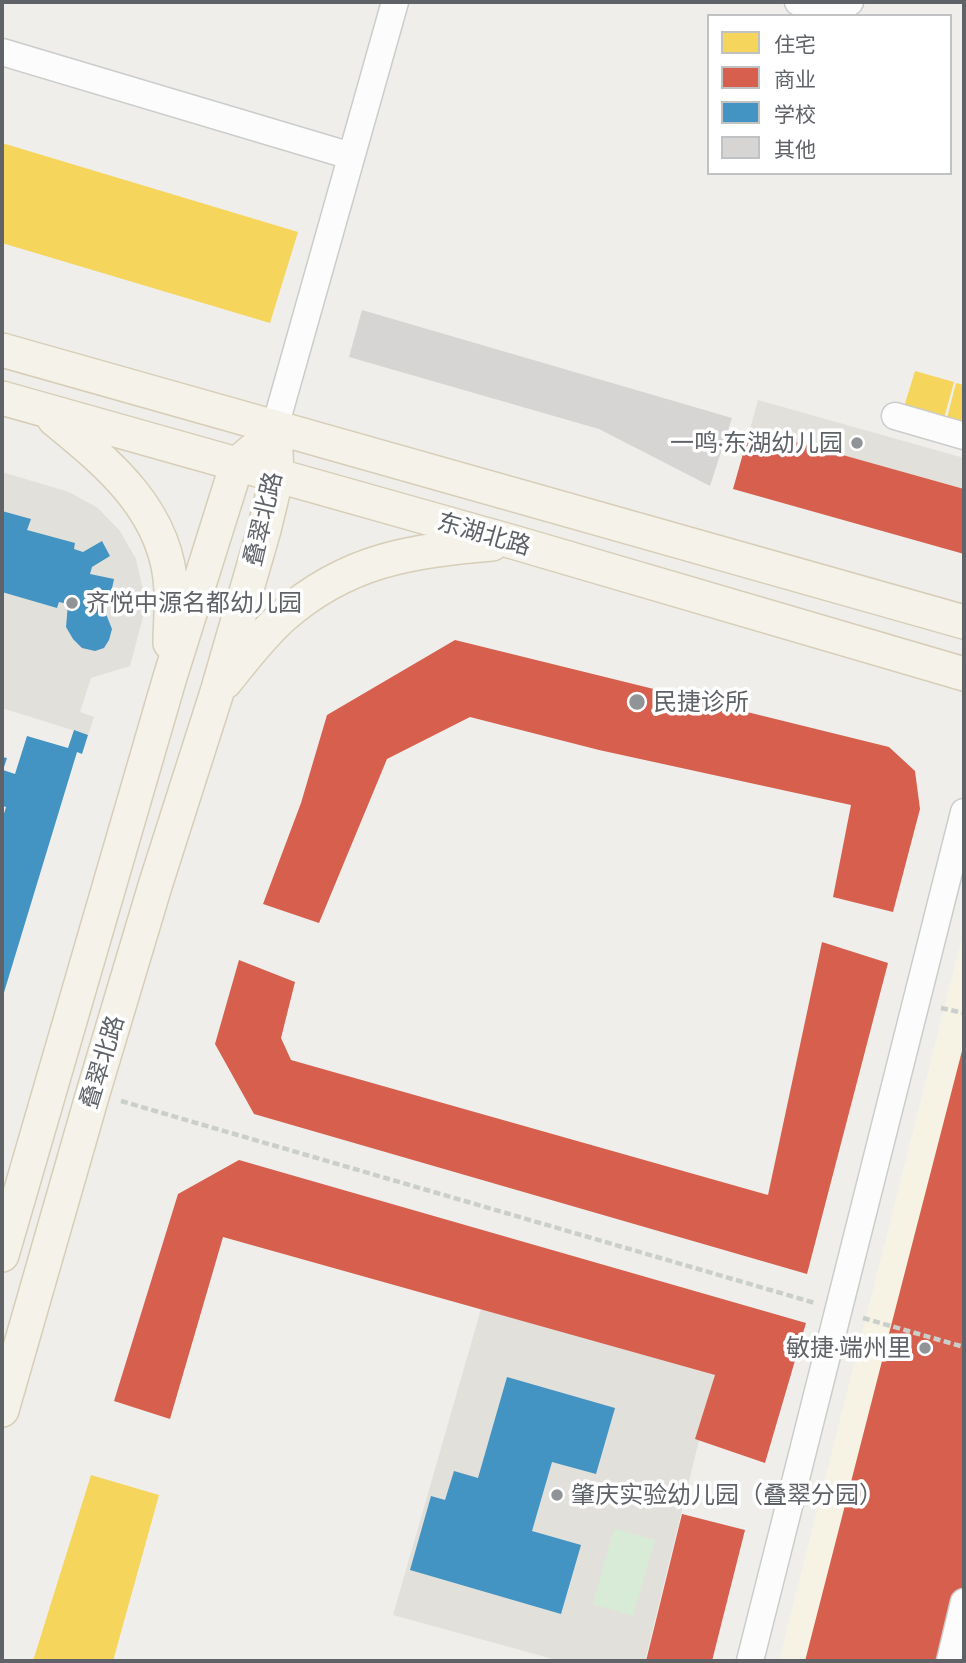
<!DOCTYPE html>
<meta charset="utf-8">
<style>
body{margin:0}
#map{position:relative;width:966px;height:1663px;overflow:hidden;background:#efeeea;font-family:Barlow,"Noto Sans SC",sans-serif}
canvas{display:block}
.frame{position:absolute;inset:0;border:4px solid #5f6368;pointer-events:none}
.legend{position:absolute;left:707px;top:14px;width:245px;height:161px;box-sizing:border-box;background:#fff;border:2px solid #bfc1c3;margin:0;padding:9px 12px;list-style:none;font-size:21px;color:#5f6368}
.legend li{display:flex;align-items:center;gap:14px;height:35px}
.legend b{width:35px;border:2px solid #bfc1c3}
</style>
<div id="map">
<canvas width="966" height="1663"></canvas>
<div class="frame"></div>
<ul class="legend">
<li><b style="height:19px;background:#f6d55c"></b>住宅</li>
<li><b style="height:19px;background:#d6604d"></b>商业</li>
<li><b style="height:19px;background:#4393c3"></b>学校</li>
<li><b style="height:19px;background:#d6d5d3"></b>其他</li>
</ul>
</div>
<script>
const ctx = document.querySelector('canvas').getContext('2d');
ctx.lineJoin = 'round';
function paint(path, color) {
  ctx.fillStyle = color;
  ctx.fill(path, 'evenodd');
}
function trace(path, color, width, dash) {
  ctx.strokeStyle = color;
  ctx.lineWidth = width;
  ctx.lineCap = dash ? 'butt' : 'round';
  ctx.setLineDash(dash || []);
  ctx.stroke(path);
}
function label(font, color, halo, rows, align = 'center') {
  ctx.font = font + ' Barlow,"Noto Sans SC",sans-serif';
  ctx.lineWidth = 7;
  ctx.setLineDash([]);
  ctx.textBaseline = 'middle';
  ctx.strokeStyle = halo;
  ctx.fillStyle = color;
  for (const [text, x, y, turn = 0] of rows) {
    ctx.save();
    ctx.translate(x, y);
    ctx.rotate((+turn || 0) * Math.PI / 180);
    ctx.textAlign = isNaN(turn) ? turn : align;
    if (halo) ctx.strokeText(text, 0, 0);
    ctx.fillText(text, 0, 0);
    ctx.restore();
  }
}
const commercial = new Path2D(`
 M964,930v731h-185z`);
const education = new Path2D(`
 M758,400l206,58v31l-214,-60z
 M2,472l67,20 29,16 22,23 16,28 7,31v27l-13,49 -39,12 -11,34 14,5 -6,18 -86,-27z
 M481,1309l234,66 -70,286h-85l-167,-46z`);
const green = new Path2D(`
 M614,1529l41,11 -22,76 -40,-12z`);
const homes = new Path2D(`
 M2,143l296,89 -28,91 -268,-80z
 M915,371l39,11 -11,40 -40,-12z
 M956,383l8,2v43l-18,-6z
 M91,1475l68,20 -46,166h-80z`);
const shops = new Path2D(`
 M750,429l214,60v65l-231,-65z
 M455,640l434,107 26,24 5,38 -27,103 -60,-15 18,-92 -252,-55 -129,-33 -83,42 -68,164 -56,-19 38,-101 26,-88z
 M822,942l66,21 -81,311 -553,-160 -39,-70 24,-84 56,22 -14,56 10,22 477,135z
 M963,1047l1,614h-159l86,-335z
 M239,1160l567,163 -41,140 -70,-24 20,-64 -492,-138 -53,182 -56,-18 64,-207z
 M682,1514l63,16 -33,131h-66z`);
const schools = new Path2D(`
 M2,511l29,8 -4,11 48,13 -1,6 9,3 19,-11 8,15 -18,11 -2,7 24,5 -3,14 -12,-2 -3,13 8,5 8,20 -3,11 -5,8 -9,3 -13,-3 -9,-9 -7,-12 2,-23 -9,-2 -2,6 -55,-16z
 M74,730l14,5 -6,19 -5,-2 -75,247v-179l4,-13 -4,-1v-49l5,1 -4,12 12,4 12,-38 41,12z
 M507,1377l108,31 -19,66 -44,-12 -20,69 49,14 -20,69 -151,-44 21,-74 14,4 9,-29 24,7z`);
const building = new Path2D(`
 M362,310l370,108 -22,68 -111,-57 -250,-72z`);
const path = new Path2D(`
 M941,1008l23,5
 M121,1101l694,202
 M863,1318l101,29`);
const minor = new Path2D(`
 M798,2l14,4 38,-4
 M2,52l349,104
 M895,416l69,20
 M275,427l120,-425
 M750,1661l214,-849
 M950,1661l14,-59`);
const major = new Path2D(`
 M2,350l962,272
 M2,398l511,144 451,132
 M54,419c55,45 114,93 117,171 1,18 -1,36 -1,53
 M225,682c18,-22 36,-46 57,-65 65,-57 128,-66 210,-73
 M2,1255l168,-578 67,-213 15,-13
 M2,1410l91,-317 62,-207 62,-194 47,-162 13,-54 -2,-49`);
const markers = [
 [857,443,7,"#919496"],
 [72,603,7,"#919496"],
 [637,702,9,"#919496"],
 [925,1348,7,"#919496"],
 [557,1495,7,"#919496"]
];
const poiNames = [
 ["一鸣·东湖幼儿园",843,443,"right"],
 ["齐悦中源名都幼儿园",86,603],
 ["民捷诊所",653,702],
 ["敏捷·端州里",911,1348,"right"],
 ["肇庆实验幼儿园（叠翠分园）",571,1495]
];
const streetNames = [
 ["叠翠北路",263,519,-77],
 ["东湖北路",484,534,16],
 ["叠翠北路",102,1062,-73]
];
paint(commercial, '#f7f3e4');
paint(education, '#e2e0da');
paint(green, '#d8ebd6');
paint(homes, '#f6d55c');
paint(shops, '#d6604d');
paint(schools, '#4393c3');
paint(building, '#d6d5d3');
trace(minor, '#cbcccc', 29);
trace(major, '#d7ceb8', 36);
trace(path, '#cacfcc', 4.5, [7, 3.5]);
trace(minor, '#fdfcfc', 26);
trace(major, '#f4f2e9', 33);
for (const [x, y, r, color] of markers) {
  const dot = new Path2D();
  dot.arc(x, y, r, 0, 2 * Math.PI);
  ctx.fillStyle = color;
  ctx.fill(dot);
  trace(dot, '#fff', 2.5);
}
label('24px', '#5f6368', '#fff', poiNames, 'left');
label('24px', '#5f6368', '#fff', streetNames);
</script>
